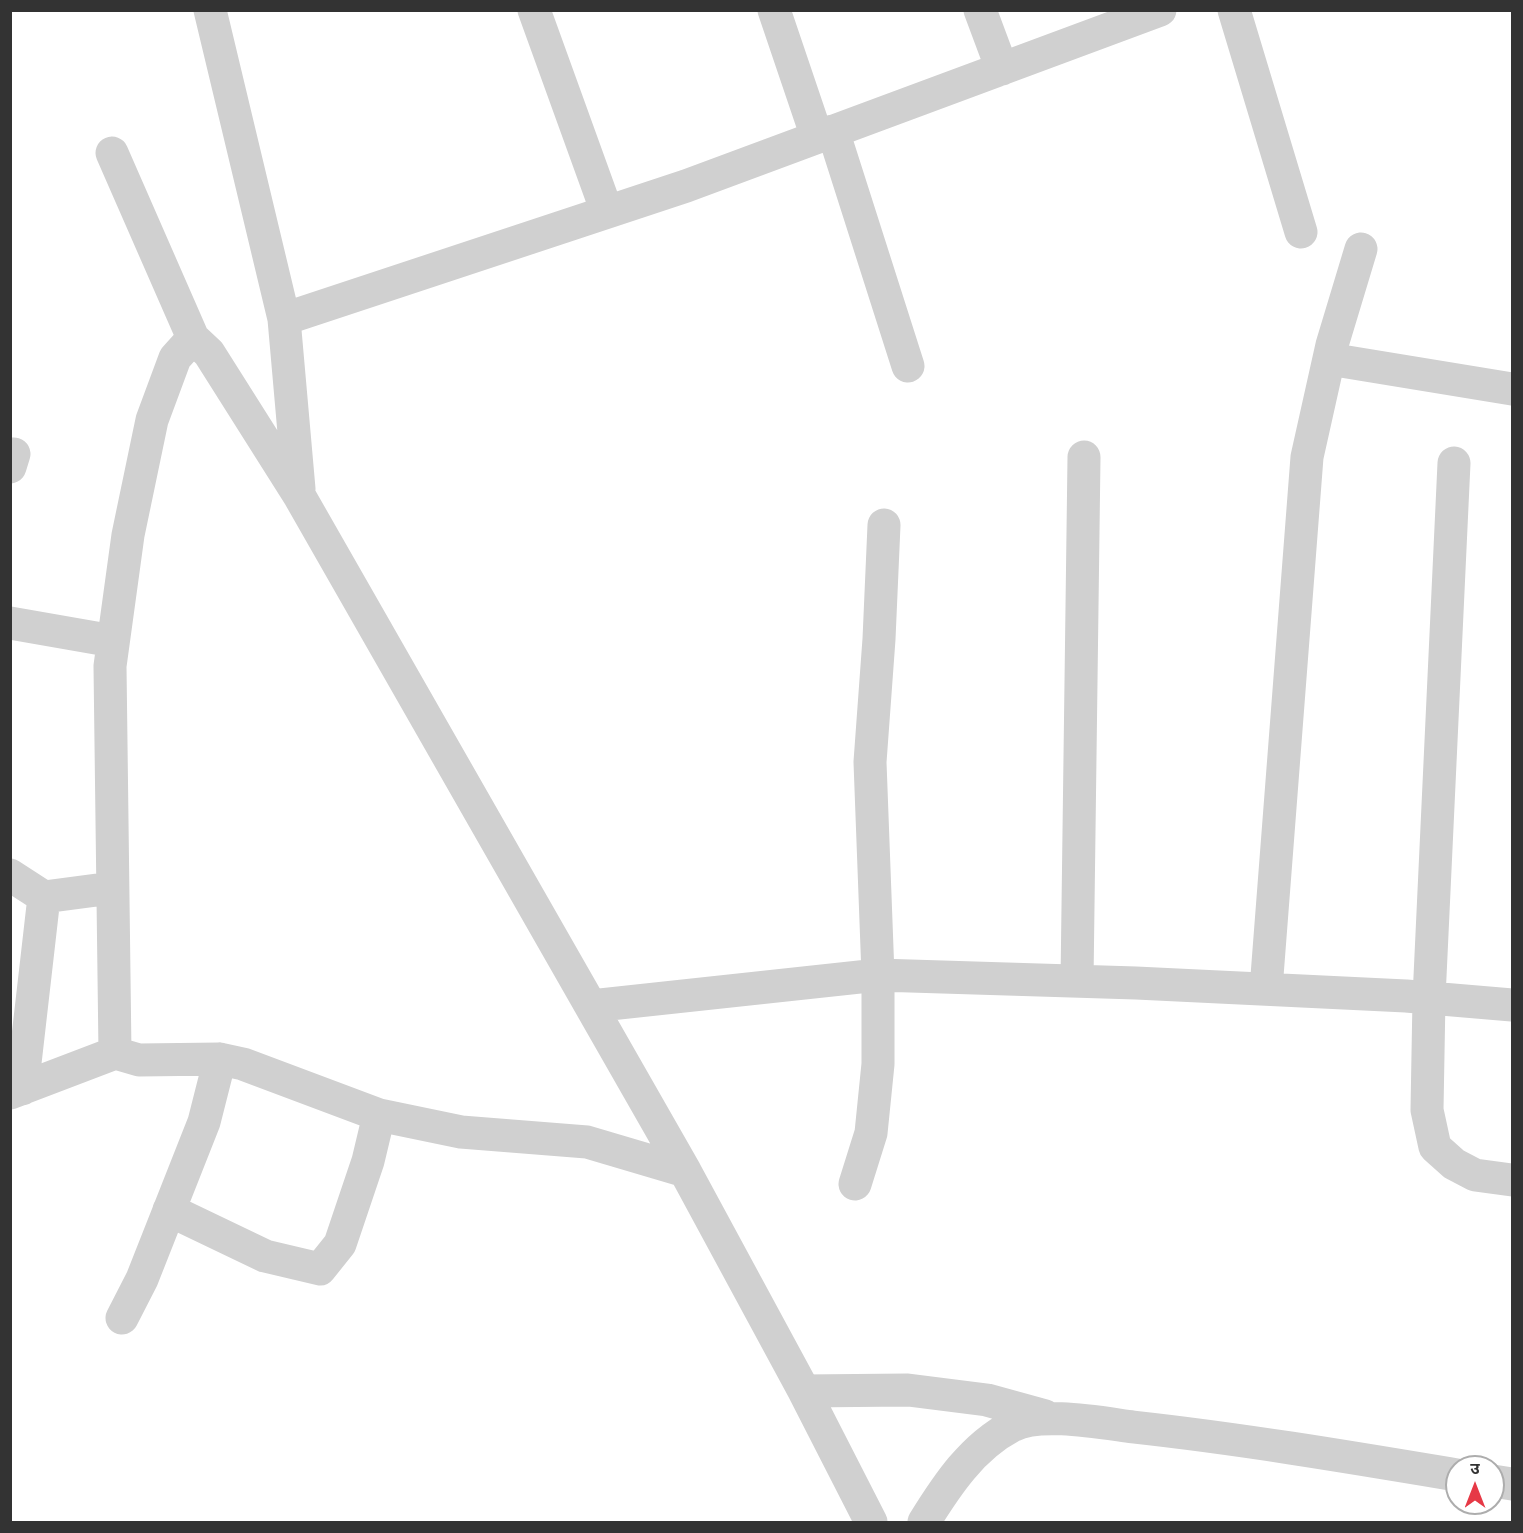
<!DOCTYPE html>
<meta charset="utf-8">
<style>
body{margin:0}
#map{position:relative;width:1523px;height:1533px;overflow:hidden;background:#fff;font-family:Cabin,"Noto Sans Devanagari",sans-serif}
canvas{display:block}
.frame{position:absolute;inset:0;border:12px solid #333;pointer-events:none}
.north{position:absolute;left:1445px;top:1455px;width:60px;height:60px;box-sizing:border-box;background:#fff;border:2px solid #adadad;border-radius:50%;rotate:0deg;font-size:16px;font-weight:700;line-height:24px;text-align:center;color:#333}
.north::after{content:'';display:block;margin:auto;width:21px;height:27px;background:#e63946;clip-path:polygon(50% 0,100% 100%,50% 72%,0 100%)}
</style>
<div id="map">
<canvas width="1523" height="1533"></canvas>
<div class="frame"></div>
<div class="north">उ</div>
</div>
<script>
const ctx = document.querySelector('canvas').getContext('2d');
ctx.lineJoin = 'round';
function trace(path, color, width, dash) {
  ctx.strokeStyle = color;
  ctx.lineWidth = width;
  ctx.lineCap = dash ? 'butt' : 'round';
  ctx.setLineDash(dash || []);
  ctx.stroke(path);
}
const minor = new Path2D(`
 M210,10l74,309
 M534,10l73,202
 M774,10l43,127
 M980,10l22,59
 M1234,10l67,222
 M833,131l75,235
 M112,153l81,185
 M1329,359l183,30
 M1454,463l-25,535 -2,112 8,37 19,17 21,11 37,5
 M10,467l4,-13
 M299,489l-15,-170 402,-133 474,-176
 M10,623l103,18
 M10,875l34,22 68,-9
 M1077,981l7,-524
 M1266,989l41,-532 25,-112 29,-96
 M591,1006l287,-31 258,8 270,13 106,9
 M115,1053l-5,-387 18,-131 24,-115 23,-62 18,-20 16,15 91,144 385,674 119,220 67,131
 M22,1089l22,-192
 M10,1093l105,-40 24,7 81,-1 23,5 136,51 82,17 126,10 98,29
 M855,1184l16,-51 7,-69v-89l-8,-213 9,-123 5,-114
 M169,1210l96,46 55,13 20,-25 28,-83 11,-46
 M122,1318l20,-39 62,-157 16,-63
 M804,1391l104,-1 79,10 58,16
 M1493,1481l19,3
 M924,1522c23,-37 48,-75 88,-96 27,-15 90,-3 121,1 109,12 216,30 324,48`);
trace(minor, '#d0d0d0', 33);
</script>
